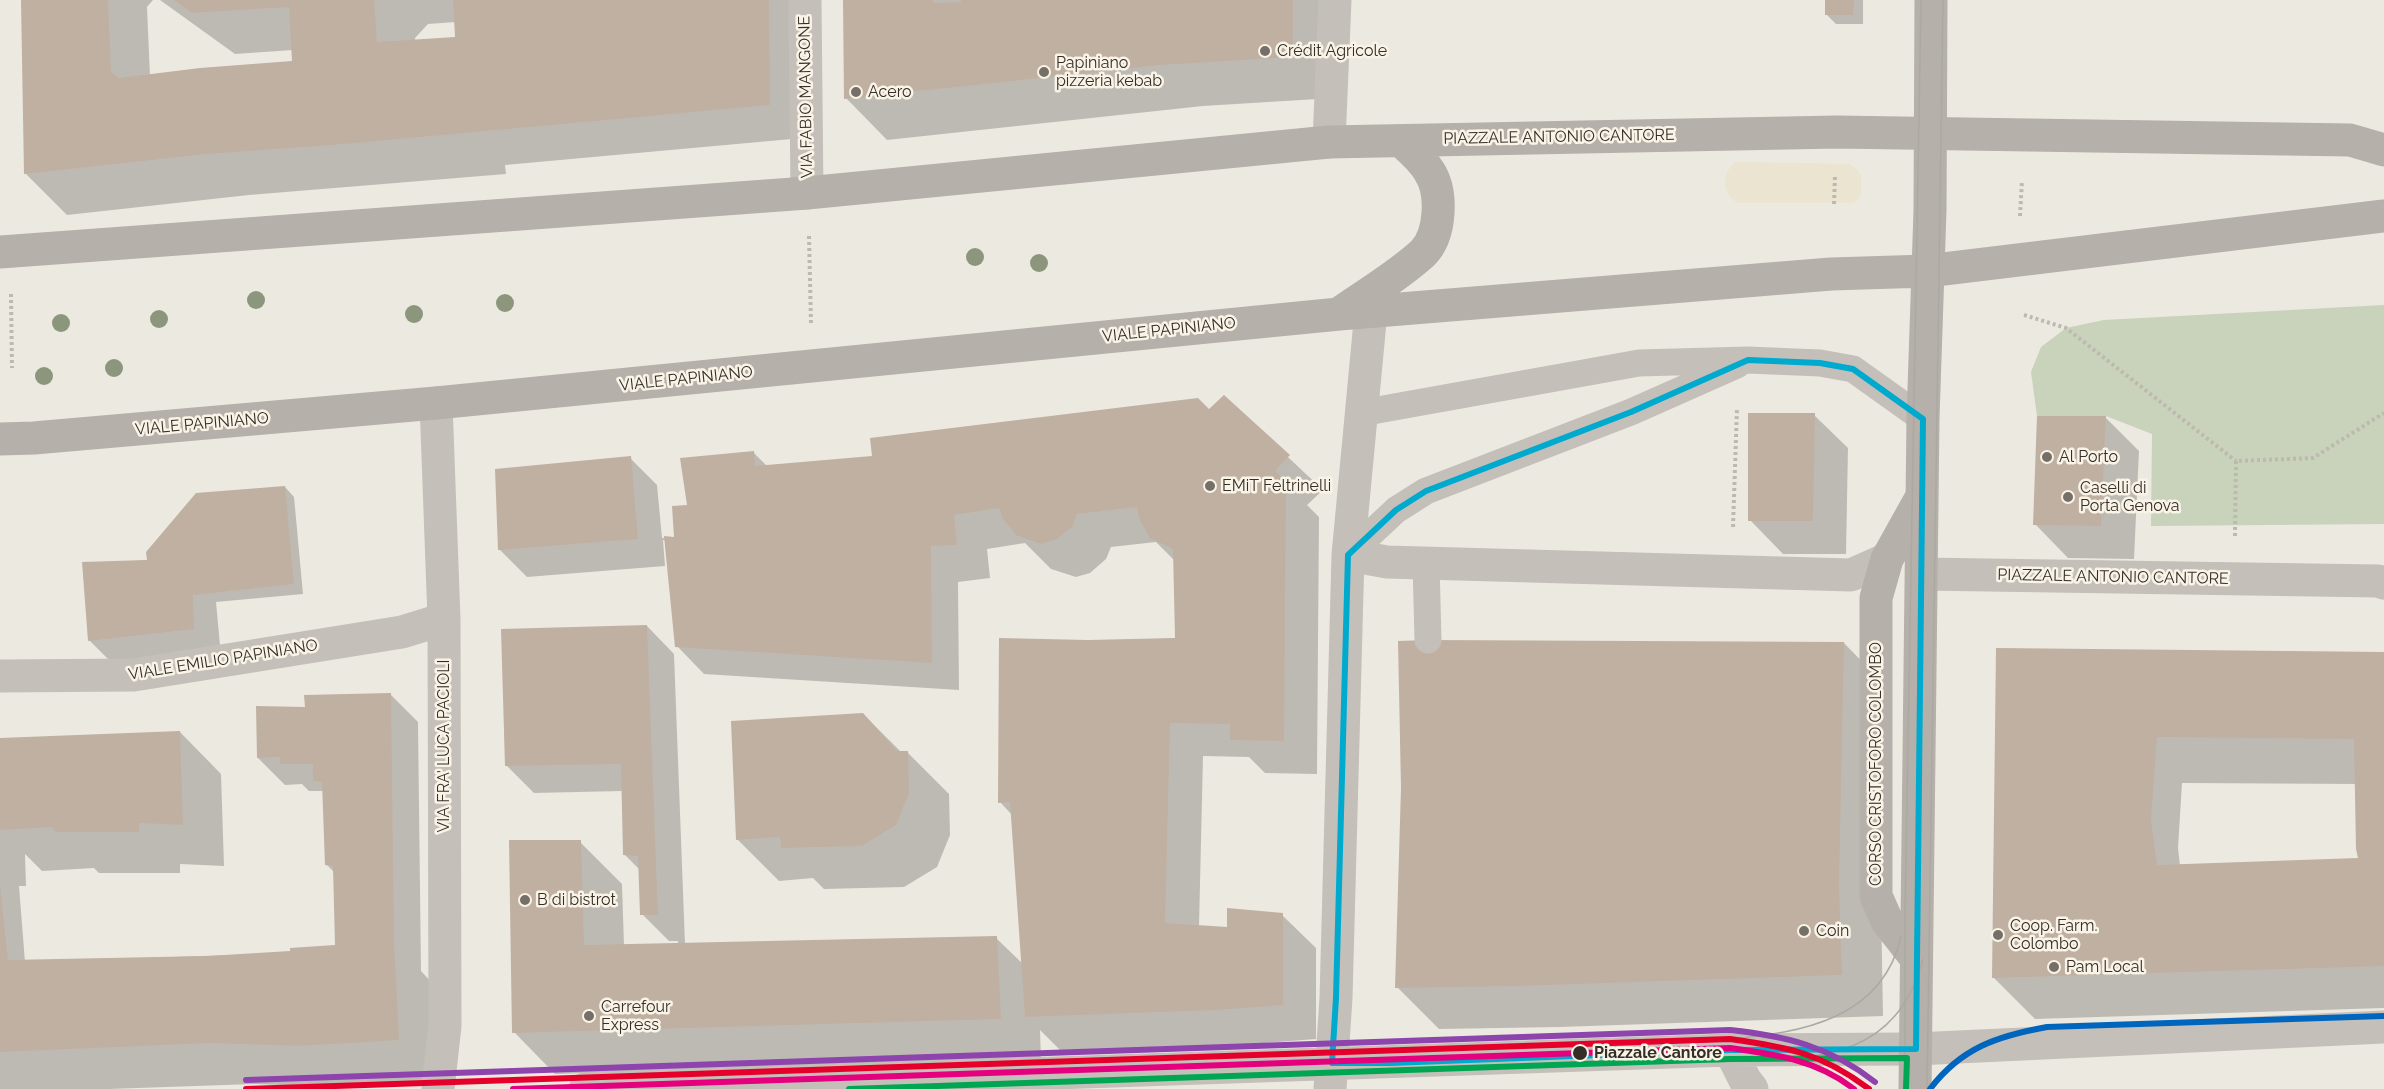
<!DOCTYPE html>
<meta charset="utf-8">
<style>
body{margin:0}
canvas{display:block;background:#ece9e0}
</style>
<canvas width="2384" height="1089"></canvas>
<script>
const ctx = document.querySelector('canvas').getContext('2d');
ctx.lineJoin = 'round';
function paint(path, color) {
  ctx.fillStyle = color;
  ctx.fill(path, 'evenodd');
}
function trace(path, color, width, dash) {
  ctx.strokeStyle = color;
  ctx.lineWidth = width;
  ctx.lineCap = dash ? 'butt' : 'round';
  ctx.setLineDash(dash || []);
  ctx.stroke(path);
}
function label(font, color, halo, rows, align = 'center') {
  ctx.font = font + ' Raleway,sans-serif';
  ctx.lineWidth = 5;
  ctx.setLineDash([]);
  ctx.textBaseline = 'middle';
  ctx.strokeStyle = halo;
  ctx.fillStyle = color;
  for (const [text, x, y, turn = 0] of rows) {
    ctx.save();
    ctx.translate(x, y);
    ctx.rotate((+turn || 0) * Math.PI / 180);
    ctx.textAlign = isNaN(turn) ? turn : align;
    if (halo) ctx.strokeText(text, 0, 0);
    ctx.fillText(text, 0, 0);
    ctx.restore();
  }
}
const green = new Path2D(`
 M2384,305v219l-233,2 1,-92 -46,-18h-69l-6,-44 10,-25 25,-19 38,-8z`);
const plaza = new Path2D(`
 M1737,162l112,2 9,6 3,6v18l-4,7 -5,2h-115l-8,-7 -4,-11 2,-13 6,-8z`);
const shadow = new Path2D(`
 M22,0h131l-6,7 3,69 144,-13 -1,-13 -58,4 -75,-54h642l1,138 -298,27 1,9 -257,21 -182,20 -42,-42zM456,22l1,17 -42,3v-4l13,-14z
 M844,0h491l-1,98 -131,8 -316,34 -41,-42z
 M1826,0h37v24h-27l-10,-10z
 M1224,397l99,93 -16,15 12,12 -2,257 -52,-1 -16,-16 -46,-1 -4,171 29,1 54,-13 34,33v91l-64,5 -192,6 -20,-20 1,30 -486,14 -41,-42 66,-190 42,42 2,61 54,-1v-3h-9l-27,-27 -2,-44 -16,-16 -1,-63 -89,2 -28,-28 141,-139 27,28 11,290 311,-6 27,26 -11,-149 -12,-13 88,-161 88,-1 -2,-80 -18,-18 -45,5 -5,12 -16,14 -14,4 -25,-8 -26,-26 -38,6 3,29 -32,4 1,108 -255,-16 -27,-28 -12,-106h-2l2,26 -138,11 -28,-28 131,-91 27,27 5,53 14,-1 13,-30 64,-55 15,15 105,-10 336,-46z
 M1814,415l34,33 -2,106h-63l-33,-34z
 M2106,418l33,33 -5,108 -66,-1 -33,-34z
 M285,487l9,10 9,97 -87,8 5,54 -104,12 -27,-27 -6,-77 65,-4z
 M1844,643l33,34 6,339 -323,11 -121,2 -42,-42z
 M1998,649l386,5v354l-349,11 -42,-42zM2182,783l174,1 4,75 -180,7 -2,-18z
 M391,695l27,27 3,249 14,15 5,95 -98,6 -88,-3 -145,5h-109v-350l180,-7 41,42 3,92 -44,-2v9h-81l-5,-5 -52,3 -17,-17 1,32h-7l6,76 266,-9 48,-6 -4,-74 -9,-9 -2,-73h-15l-7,-7 -17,1 -27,-27 48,-50z
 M863,714l38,38h6l42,42 1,41 -13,32 -33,20 -80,2 -11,-11 -34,3 -42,-42z`);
const building = new Path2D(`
 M21,0h87l3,72 8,6 81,-10 92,-7 -3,-54 -97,6 -18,-13h200l3,42 78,-5 -2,-37h316l1,105 -426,39 -137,10 -183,20z
 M843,0h90v3l28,-1v-2h332v57l-132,8 -317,34z
 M1825,0h29l-1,15h-28z
 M1224,395l66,60 -15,16 11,10 -2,260 -54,-1v-16l-60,-1 -5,200 62,4v-19l56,5v92l-66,5 -192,7 -15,-215 -12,1 1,-165 89,2 87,-2 -2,-89 -23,-11 -10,-17 -3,-14 -60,7 -4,12 -16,13 -16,5 -25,-9 -13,-16 -4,-11 -45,7 3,30 -26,1 1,117 -257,-16 -11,-111 10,1 -2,-31 15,-1 -7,-47 74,-7 1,15 117,-10 -2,-18 328,-40 11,11z
 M1748,413h67l-2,108h-65z
 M2037,416h69l-5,110 -68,-1z
 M631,456l7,83 -140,11 -3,-81z
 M285,486l9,98 -101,11 1,34 -106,12 -6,-79 65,-2 -1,-8 50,-59z
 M647,625l11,290h-18l-2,-59 -15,-1 -2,-91 -116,2 -4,-137z
 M1428,640l416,2 -5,244 3,89 -325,11 -122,2 6,-200 -3,-147z
 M1996,648l388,4v314l-392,12zM2157,737l197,2 2,110 2,9 -201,7 -6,-46z
 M391,693l3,249 5,98 -100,6 -88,-3 -211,9v-167l8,75 200,-4 82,-5v-3l45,-3 -2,-79 -8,-1 -3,-83 -9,-1v-17h-33v-7l-23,1 -1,-52 49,1 -1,-12z
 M863,713l34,38h11l1,42 -13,32 -34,21 -81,2 -1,-11 -44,3 -5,-119z
 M180,731l3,94 -44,-2v9h-83l-4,-5 -52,3v-92z
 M509,840h72l3,105 413,-9 4,83 -489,14z`);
const path = new Path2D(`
 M1834,204l1,-28
 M2020,216l2,-35
 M809,236l2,88
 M11,294l1,74
 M2024,315l42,13 170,133
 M1733,527l4,-119
 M2235,536l1,-75 77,-3 71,-45`);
const lane = new Path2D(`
 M1361,413l278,-50 109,-3 72,3 33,6 70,50
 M1348,555l48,-45 30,-19 205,-79 106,-47
 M1426,564l2,76`);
const street = new Path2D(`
 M805,0l2,193
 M1329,142l6,-142
 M436,403l8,216 1,407 -7,63
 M1348,555l39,7 464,13 36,-16
 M1922,574l456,7 6,2
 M0,676l134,-1 268,-43 42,-13
 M1916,1049l468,-22
 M1730,1050l15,30 7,9
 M585,1089l1145,-39 176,-1
 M1330,1089l6,-91 12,-443 23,-244`);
const secondary = new Path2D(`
 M0,252l807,-59 522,-51 508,-10 513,8 34,10
 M1340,313c27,-19 58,-37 83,-60 18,-18 20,-61 6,-82 -7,-12 -18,-21 -28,-30
 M0,439l34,-1 402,-35 903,-89 492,-40 96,-3 457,-55
 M1916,958l-29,-37 -11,-25v-298l11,-39 34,-61
 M1915,1089l8,-670 7,-209 1,-210`);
const tram = new Path2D(`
 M1730,1039c71,-6 152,-20 171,-102
 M1713,1062c91,-4 181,6 210,-103
 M1905,1089v-176l16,-913
 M1927,1089l16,-1089`);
const bus1 = new Path2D(`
 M1748,360l72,3 33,6 70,50 -7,630 -186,1 -339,13h-59l4,-65 12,-443 48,-45 30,-19 205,-79z`);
const bus2 = new Path2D(`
 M849,1089l881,-30 177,-1 -1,31`);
const tram1 = new Path2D(`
 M246,1089l1484,-50c57,8 92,14 139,50`);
const tram2 = new Path2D(`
 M513,1089l1217,-41c44,6 87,12 124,41`);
const tram3 = new Path2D(`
 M246,1080l1484,-50c56,6 99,16 145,52`);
const tram4 = new Path2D(`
 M1930,1089c31,-41 67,-53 117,-62l337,-11`);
const trees = [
 [975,257],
 [1039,263],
 [256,300],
 [505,303],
 [414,314],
 [159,319],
 [61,323],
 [114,368],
 [44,376]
];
const markers = [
 [1265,51,6,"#756f68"],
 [1044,72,6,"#756f68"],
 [856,92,6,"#756f68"],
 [2047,457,6,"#756f68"],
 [1210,486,6,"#756f68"],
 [2068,497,6,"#756f68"],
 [525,900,6,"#756f68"],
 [1804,931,6,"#756f68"],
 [1998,935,6,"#756f68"],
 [2054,967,6,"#756f68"],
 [589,1016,6,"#756f68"],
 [1580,1053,8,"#352e27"]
];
const poiNames = [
 ["Crédit Agricole",1277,51],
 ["Papiniano",1056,63],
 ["pizzeria kebab",1056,81],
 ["Acero",868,92],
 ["Al Porto",2059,457],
 ["EMiT Feltrinelli",1222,486],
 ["Caselli di",2080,488],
 ["Porta Genova",2080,506],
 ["B di bistrot",537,900],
 ["Coop. Farm.",2010,926],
 ["Colombo",2010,944],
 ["Coin",1816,931],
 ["Pam Local",2066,967],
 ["Carrefour",601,1007],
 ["Express",601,1025]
];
const streetNames = [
 ["VIA FABIO MANGONE",806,97,-91],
 ["PIAZZALE ANTONIO CANTORE",1559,137,-1],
 ["VIALE PAPINIANO",1169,330,-6],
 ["VIALE PAPINIANO",686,379,-6],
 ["VIALE PAPINIANO",202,424,-5],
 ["PIAZZALE ANTONIO CANTORE",2113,577,1],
 ["VIALE EMILIO PAPINIANO",223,660,-9],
 ["VIA FRA' LUCA PACIOLI",444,746,-90],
 ["CORSO CRISTOFORO COLOMBO",1876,764,-90]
];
const stopNames = [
 ["Piazzale Cantore",1594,1053]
];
paint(green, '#c9d2ba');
paint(plaza, '#eae4d0');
paint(shadow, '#0003');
paint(building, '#bfb0a2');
trace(path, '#bdb9b1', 4, [3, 3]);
trace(lane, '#c4c0b9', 27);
trace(street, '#c4c0b9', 33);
trace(secondary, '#b5b0a9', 33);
trace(tram, '#aca9a3', 1.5);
trace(bus1, '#00a9ce', 6);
trace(bus2, '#00a651', 6);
trace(tram1, '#e4002b', 6);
trace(tram2, '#e5007d', 6);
trace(tram3, '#8e44ad', 6);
trace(tram4, '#0065bd', 6);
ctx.fillStyle = '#8c967d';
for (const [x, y] of trees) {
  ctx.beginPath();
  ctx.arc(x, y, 9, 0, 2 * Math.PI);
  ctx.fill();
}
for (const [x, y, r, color] of markers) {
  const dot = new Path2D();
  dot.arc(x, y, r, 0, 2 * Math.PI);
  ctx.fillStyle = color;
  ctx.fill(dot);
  trace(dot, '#f9f4e7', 2);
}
label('16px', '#352e27', '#f9f4e7', poiNames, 'left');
label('16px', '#352e27', '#f9f4e7', streetNames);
label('bold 16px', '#352e27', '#f9f4e7', stopNames, 'left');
</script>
